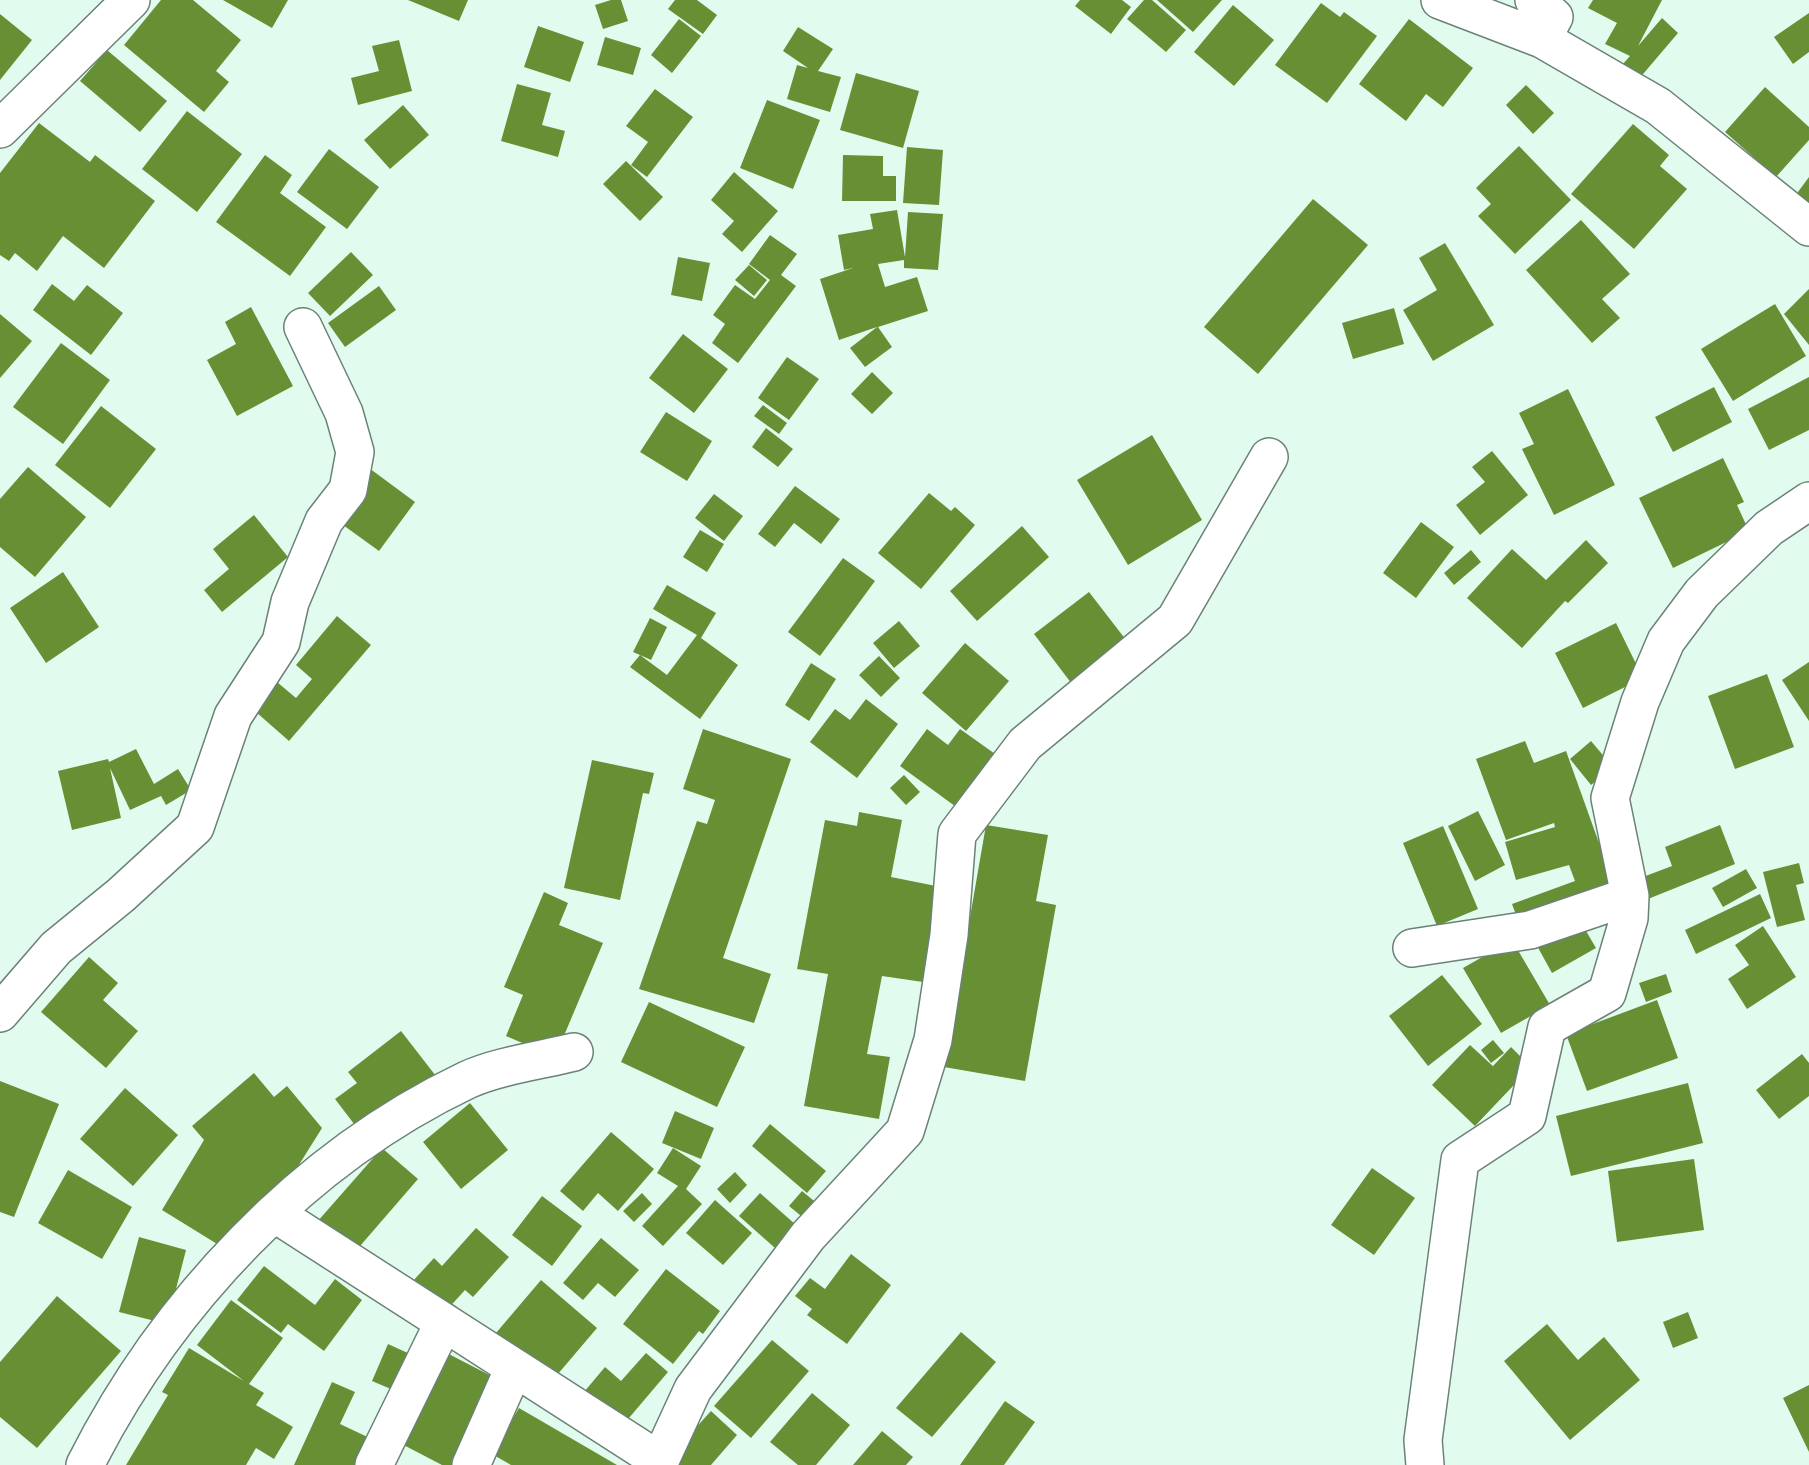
<!DOCTYPE html>
<style>
body{margin:0}
canvas{display:block;background:#e2fbef}
</style>
<canvas width="1809" height="1465"></canvas>
<script>
const ctx = document.querySelector('canvas').getContext('2d');
ctx.lineJoin = 'round';
function paint(path, color) {
  ctx.fillStyle = color;
  ctx.fill(path, 'evenodd');
}
function trace(path, color, width, dash) {
  ctx.strokeStyle = color;
  ctx.lineWidth = width;
  ctx.lineCap = dash ? 'butt' : 'round';
  ctx.setLineDash(dash || []);
  ctx.stroke(path);
}
const building = new Path2D(`
 M161,0h32l48,40 -25,31 13,11 -25,30 -80,-67z
 M223,0h65l-16,28z
 M408,0h60l-9,21z
 M611,0h10l7,21 -25,8 -8,-24z
 M675,0h22l20,15 -14,19 -35,-25z
 M1080,0h42l9,7 -20,27 -36,-28z
 M1144,0h8l34,30 -20,22 -39,-33z
 M1157,0h65l-29,32z
 M1593,0h69l-24,46 24,-28 16,15 -40,47 -16,-15 8,-9 -25,-12 12,-21 -29,-15z
 M1321,3l19,14 4,-5 33,24 -50,67 -52,-38z
 M1233,5l41,35 -40,46 -40,-34z
 M1809,13v39l-16,12 -19,-27z
 M0,14l32,26 -32,40z
 M679,19l22,17 -29,37 -21,-18z
 M1409,19l64,49 -30,39 -17,-13 -20,27 -47,-37z
 M538,26l46,16 -14,40 -46,-15z
 M798,27l35,22 -15,22 23,6 -11,35 -43,-13 10,-34 11,3 -25,-17z
 M605,37l36,11 -8,27 -36,-10z
 M399,40l13,51 -54,14 -7,-27 28,-7 -7,-25z
 M107,50l60,51 -27,31 -60,-51z
 M856,73l63,18 -16,57 -63,-18z
 M517,84l34,9 -9,32 23,6 -7,26 -57,-16z
 M1526,85l28,28 -21,21 -27,-29z
 M1765,87l44,40v13l-33,37 -51,-45z
 M655,89l38,28 -46,60 -16,-12 17,-23 -22,-16z
 M767,100l53,20 -27,69 -53,-21z
 M403,105l26,30 -39,34 -26,-29z
 M187,111l55,43 -45,58 -55,-43z
 M39,123l51,39 5,-7 60,46 -51,67 -41,-32 -26,35 -22,-18 -6,8 -9,-6v-82z
 M1633,124l36,31 -9,11 27,23 -53,60 -63,-55z
 M1519,146l52,54 -56,54 -37,-38 13,-12 -15,-16z
 M907,147l36,3 -4,55 -36,-2z
 M329,149l50,38 -32,42 -50,-37z
 M265,155l27,20 -12,18 46,34 -36,49 -74,-54z
 M843,155l40,1v20h13v25h-54z
 M626,161l37,36 -23,24 -37,-37z
 M734,172l44,39 -36,41 -20,-18 12,-13 -23,-21z
 M1809,177v35l-17,-12z
 M1313,199l55,46 -110,129 -54,-47z
 M897,210l8,47 3,-45 35,2 -5,56 -34,-2v-8l-26,4 7,23 32,-10 11,34 -50,16 14,20 -27,20 -15,-19 27,-21 -38,13 -19,-61 33,-11 -9,2 -6,-35 35,-6 -3,-15z
 M1581,220l49,54 -28,25 18,19 -28,25 -66,-73z
 M770,235l27,19 -16,21 15,11 -58,77 -26,-20 13,-19 -12,-9 22,-30 20,14 15,-19 -21,-16z
 M1445,243l49,82 -61,36 -30,-51 34,-20 -18,-32z
 M351,252l22,23 -43,41 -22,-23z
 M678,257l32,6 -8,38 -31,-6z
 M749,265l18,15 -13,16 -19,-16z
 M52,284l22,17 13,-16 36,28 -32,42 -58,-45z
 M379,286l17,24 -51,37 -17,-24z
 M1809,289v56l-25,-31z
 M1775,304l31,52 -73,45 -32,-52z
 M251,307l42,79 -56,30 -30,-56 29,-16 -11,-22z
 M1394,308l10,36 -51,15 -11,-36z
 M0,314l32,27 -32,37z
 M683,334l45,35 -34,44 -45,-35z
 M61,343l49,37 -47,64 -50,-37z
 M787,357l32,22 -30,41 -31,-22z
 M872,372l21,21 -21,21 -21,-20z
 M1809,377v53l-40,20 -21,-41z
 M1714,387l18,35 -59,30 -18,-35z
 M1568,389l47,96 -61,30 -32,-66 12,-5 -15,-31z
 M763,405l24,18 -8,11 -25,-18z
 M101,406l55,43 -46,59 -55,-43z
 M666,412l46,29 -25,40 -47,-29z
 M766,428l27,21 -15,18 -26,-20z
 M1152,435l50,85 -74,45 -51,-85z
 M1492,451l36,44 -48,40 -24,-30 29,-23 -13,-15z
 M1723,458l21,44 -7,3 12,26 -76,37 -34,-70z
 M28,467l58,50 -51,60 -35,-30v-48z
 M369,468l46,34 -36,49 -47,-34z
 M795,486l45,33 -19,25 -27,-21 -19,24 -17,-13z
 M929,493l22,18 4,-4 20,18 -54,64 -43,-36z
 M714,494l29,22 -19,25 -29,-23z
 M254,515l34,42 -66,55 -18,-22 25,-21 -16,-20z
 M1421,522l33,25 -38,51 -33,-25z
 M1022,526l27,31 -72,64 -27,-30z
 M700,530l24,14 -17,28 -24,-15z
 M1586,540l22,23 -40,40 -3,-2 -43,47 -55,-50 45,-49 34,31z
 M1471,550l10,12 -27,23 -10,-12z
 M843,558l32,23 -55,75 -32,-24z
 M63,572l36,55 -53,36 -36,-55z
 M667,585l49,28 -15,25 37,27 -38,54 -70,-52 10,-12 -7,-3 17,-34 17,9 -16,33 -11,-5 27,20 30,-40 -44,-26z
 M1089,592l44,57 -55,43 -44,-58z
 M337,616l34,29 -82,96 -41,-36 23,-28 25,21 16,-19 -16,-14z
 M899,621l21,25 -26,22 -21,-25z
 M1616,623l27,55 -60,30 -28,-55z
 M965,643l44,38 -43,50 -44,-38z
 M879,656l21,22 -19,19 -22,-22z
 M1809,662v59l-27,-41z
 M811,663l25,16 -27,42 -24,-16z
 M1767,674l27,73 -59,22 -27,-73z
 M866,699l32,25 -41,54 -47,-36 25,-33 15,11z
 M703,729l88,30 -68,199 48,16 -17,49 -115,-34 58,-168 10,3 8,-24 -32,-11z
 M927,729l21,16 12,-16 38,27 -39,53 -59,-43z
 M1525,741l9,22 32,-12 33,92 10,-5 17,46 -107,39 -7,-19 63,-23 -6,-16 -53,15 -11,-38 50,-15 -1,-4 -48,17 -30,-81z
 M1591,741l22,26 -22,18 -21,-26z
 M136,749l18,35 24,-15 13,21 -25,15 -5,-9 -31,14 -20,-42 11,50 -49,12 -14,-59 50,-12 1,3z
 M592,760l62,13 -5,21 -6,-1 -23,107 -56,-12z
 M904,775l16,17 -14,13 -16,-17z
 M1478,811l27,54 -30,16 -27,-55z
 M859,812l43,8 -11,57 50,10 -18,95 -41,-6 -15,78 23,3 -11,62 -75,-13 24,-132 -31,-5 28,-149 32,6z
 M986,825l62,10 -12,66 20,4 -31,176 -81,-14z
 M1720,825l15,39 -92,37 -8,-21 37,-14 -7,-19z
 M1443,826l35,83 -41,17 -34,-83z
 M1799,863l5,20 -8,2 9,35 -28,7 -14,-55z
 M1746,869l11,19 -34,19 -11,-19z
 M544,892l24,11 -9,22 44,18 -48,114 -49,-21 17,-41 -19,-8z
 M1760,894l11,24 -75,36 -11,-24z
 M1579,919l17,29 -44,25 -16,-29z
 M1763,926l33,51 -49,32 -19,-30 21,-14 -14,-20z
 M1512,940l38,65 -49,28 -38,-65z
 M89,957l29,26 -15,17 35,31 -32,37 -65,-56z
 M1666,974l6,18 -26,10 -7,-19z
 M1442,975l40,49 -54,42 -39,-50z
 M1657,1000l21,58 -91,33 -21,-57z
 M649,1002l96,45 -28,60 -96,-45z
 M401,1031l38,49 -75,57 -29,-38 22,-16 -9,-11z
 M1493,1040l11,13 -13,10 -10,-13z
 M1470,1045l25,23 -2,-2 18,-19 20,20 -56,59 -43,-41z
 M1802,1054l7,9v33l-30,23 -23,-29z
 M254,1073l20,24 13,-11 35,42 -25,40 -75,79 -60,-37 42,-70 -12,-14z
 M0,1081l59,23 -45,113 -14,-5z
 M1688,1083l15,60 -132,33 -15,-60z
 M125,1088l53,47 -45,51 -53,-47z
 M470,1103l38,47 -47,39 -38,-47z
 M675,1111l39,17 -13,31 -39,-16z
 M770,1124l56,47 -19,22 -55,-47z
 M611,1132l43,37 -36,42 -20,-18 -15,18 -23,-20z
 M382,1148l36,31 -64,74 -37,-31z
 M673,1148l28,18 -15,23 16,15 -39,42 -21,-20 36,-40 -21,-13z
 M1694,1159l10,71 -87,12 -9,-71z
 M1372,1168l43,30 -41,57 -43,-30z
 M68,1170l64,37 -30,52 -64,-36z
 M735,1172l12,13 -17,18 -13,-14z
 M802,1191l17,14 -13,15 -17,-14z
 M642,1193l10,11 -18,18 -11,-11z
 M760,1193l36,32 -21,23 -36,-32z
 M542,1196l40,30 -30,40 -40,-31z
 M715,1200l37,33 -29,32 -37,-32z
 M476,1228l33,29 -36,40 -8,-7 -20,22 -33,-30 22,-24 8,8z
 M139,1237l47,13 -19,74 -48,-12z
 M601,1238l38,32 -24,27 -17,-14 -15,17 -20,-17z
 M851,1254l40,31 -44,59 -40,-29 5,-6 -17,-13 15,-18 15,11z
 M264,1266l51,39 20,-26 27,21 -38,51 -36,-27 -7,9 -44,-33z
 M666,1269l54,42 -17,23 -4,-3 -26,33 -50,-40z
 M541,1280l56,48 -45,53 -56,-48z
 M57,1296l64,55 -84,97 -37,-31v-55z
 M231,1300l52,38 -34,46 15,9 -8,12 37,22 -19,32 -18,-11 -10,17h-120l42,-70 -6,-3 27,-44 55,33 -47,-36z
 M1688,1312l10,26 -25,10 -10,-26z
 M1547,1324l31,36 26,-23 36,43 -70,60 -66,-79z
 M961,1332l35,30 -64,75 -36,-29z
 M772,1340l37,31 -58,67 -37,-32z
 M388,1344l33,15 -16,36 -33,-14z
 M441,1350l60,31 -44,84h-15l-48,-25z
 M646,1353l22,19 -45,53 -39,-33 21,-25 16,14z
 M332,1382l23,10 -15,32 36,17 -11,24h-71z
 M1809,1385v67l-26,-54z
 M812,1393l38,32 -34,40h-18l-28,-23z
 M1005,1401l30,21 -31,43h-44z
 M519,1408l98,57h-106l-19,-11z
 M711,1411l26,24 -26,30h-49z
 M882,1431l31,26 -7,8h-53z`);
const street = new Path2D(`
 M1440,0l102,39 116,67 151,121
 M1534,0l20,17 -12,22
 M0,129l131,-129
 M1412,948l118,-18 100,-34
 M0,1013l56,-65 65,-53 74,-68 38,-111 48,-74 9,-40 34,-81 24,-31 7,-38 -11,-39 -41,-86
 M274,1213l386,248
 M85,1465c81,-161 218,-307 382,-385 30,-14 75,-20 107,-28
 M374,1465l70,-143
 M471,1465l43,-97
 M658,1465l35,-76 115,-153 97,-105 28,-91 16,-105 8,-101 68,-90 150,-124 94,-163
 M1425,1465l-2,-25 37,-280 67,-44 20,-89 60,-34 22,-75 1,-22 -20,-98 30,-96 26,-61 36,-48 67,-65 40,-27`);
paint(building, '#679035');
trace(street, '#6b8277', 40);
trace(street, '#fff', 37);
</script>
